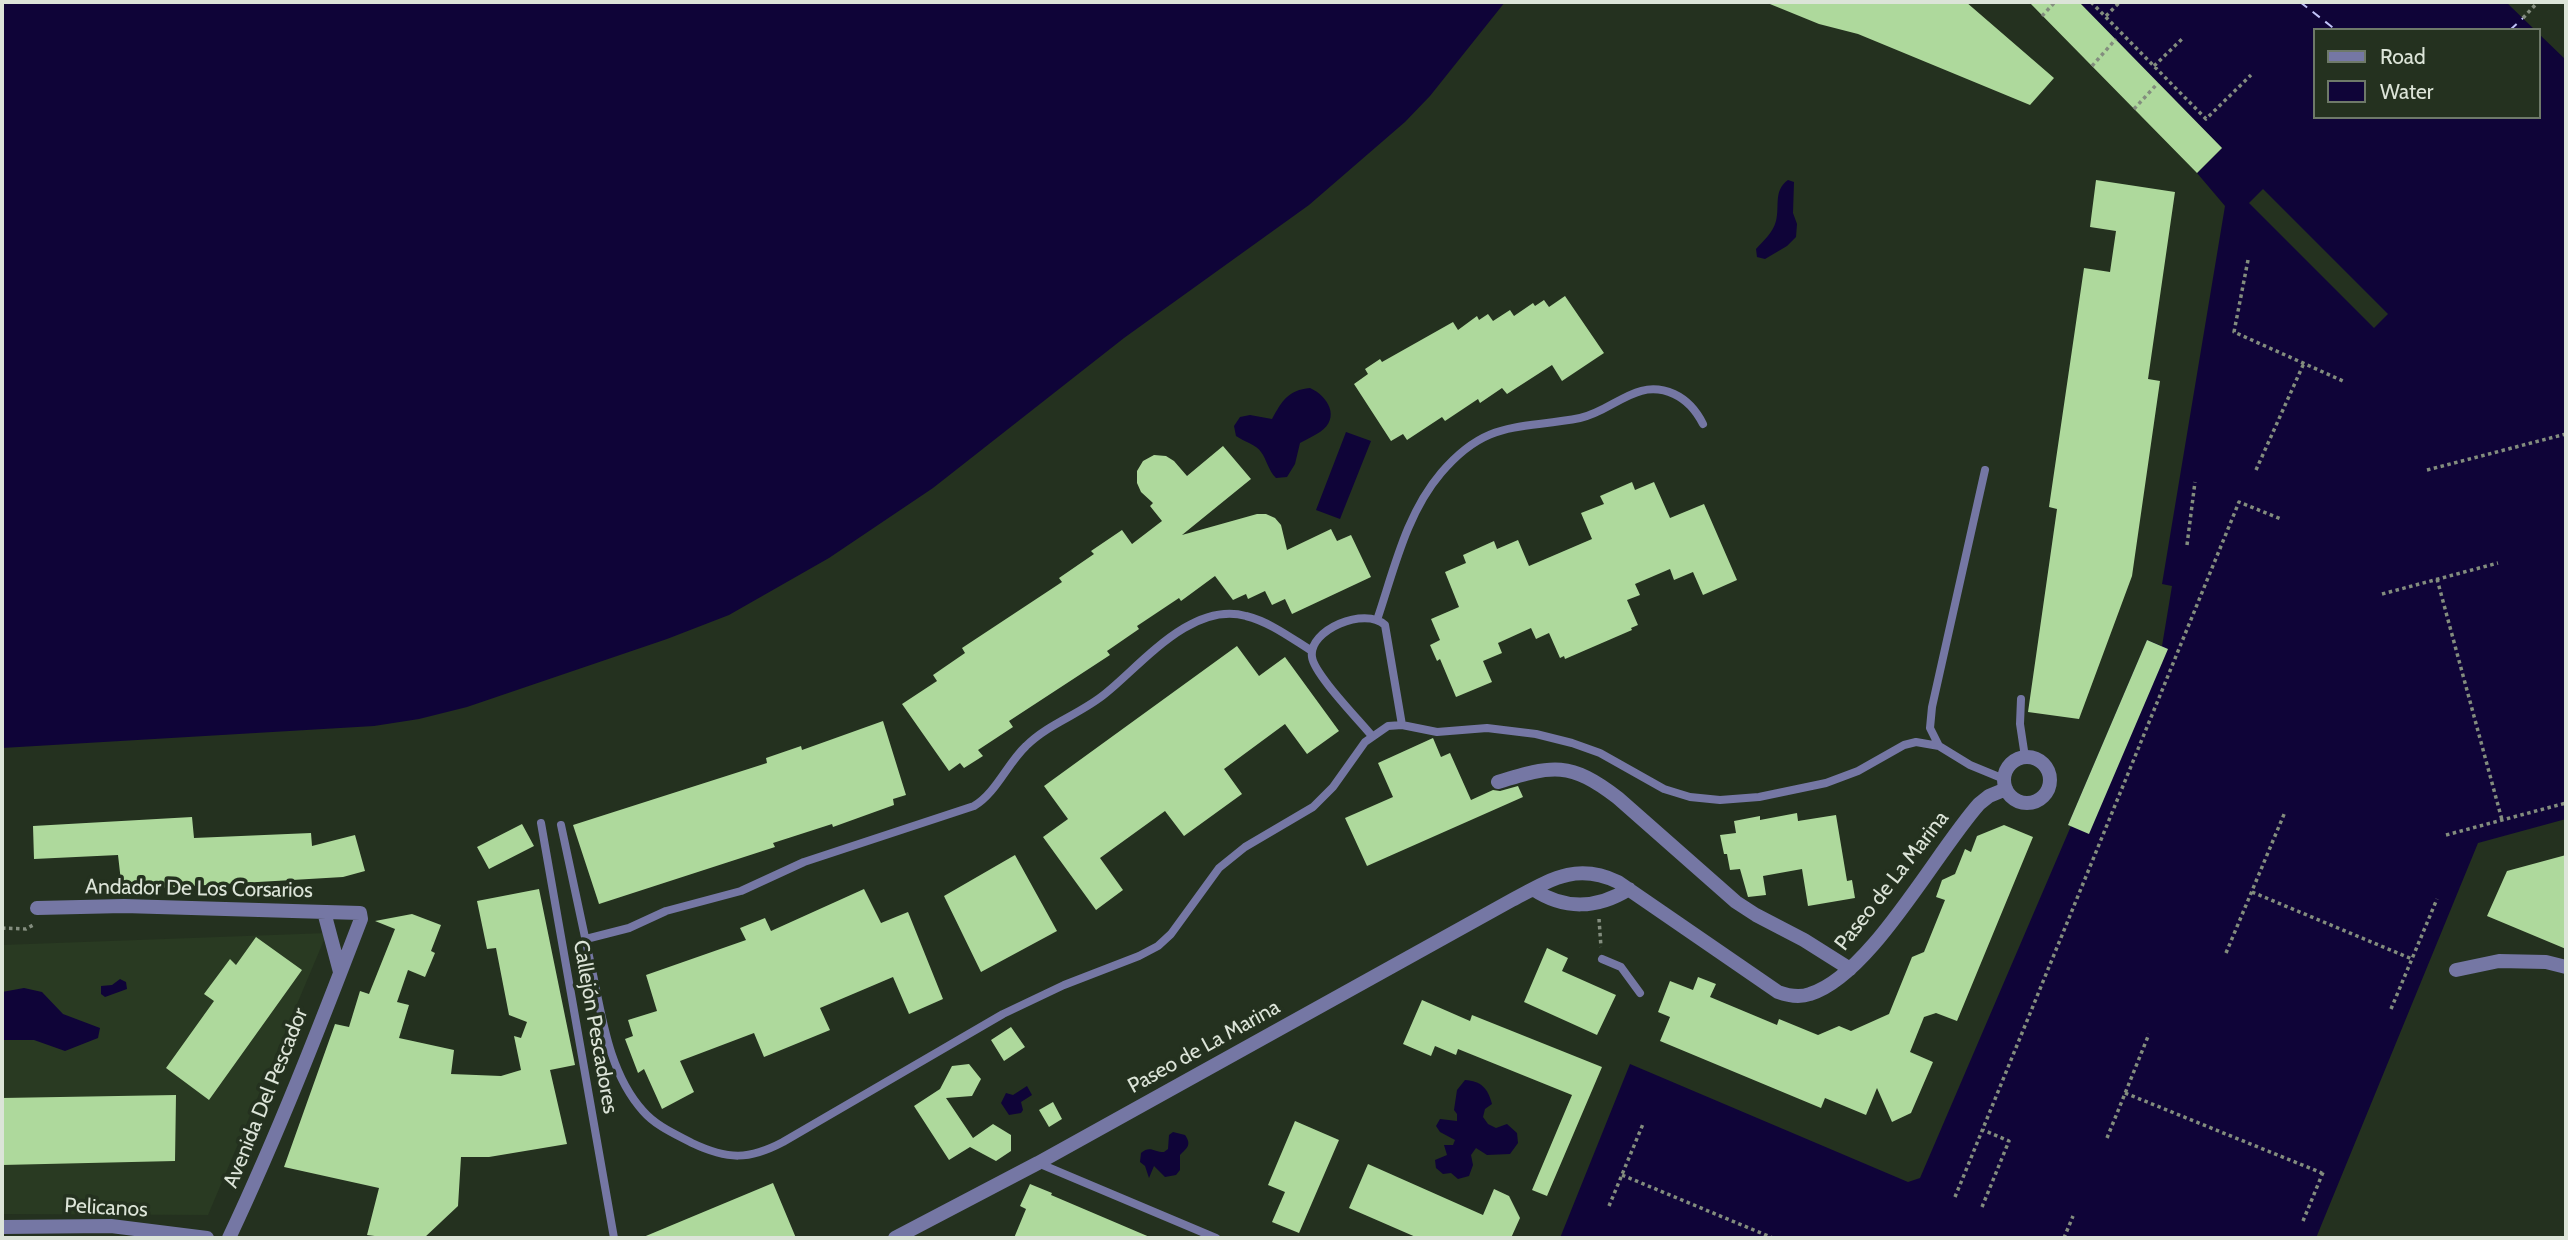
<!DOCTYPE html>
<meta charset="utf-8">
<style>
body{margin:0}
#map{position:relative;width:2568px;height:1240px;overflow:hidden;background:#24311f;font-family:Cabin,sans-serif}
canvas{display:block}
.frame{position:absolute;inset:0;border:4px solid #dce4d8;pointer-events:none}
.legend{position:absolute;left:2313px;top:28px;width:228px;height:91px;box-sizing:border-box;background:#24311f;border:2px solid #6e7969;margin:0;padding:9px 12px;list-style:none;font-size:21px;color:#dce4d8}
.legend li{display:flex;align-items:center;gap:14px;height:35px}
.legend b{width:35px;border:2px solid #6e7969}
</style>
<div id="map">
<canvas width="2568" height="1240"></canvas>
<div class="frame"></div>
<ul class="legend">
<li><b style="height:9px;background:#7577a4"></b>Road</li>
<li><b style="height:19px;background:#0f0438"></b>Water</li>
</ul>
</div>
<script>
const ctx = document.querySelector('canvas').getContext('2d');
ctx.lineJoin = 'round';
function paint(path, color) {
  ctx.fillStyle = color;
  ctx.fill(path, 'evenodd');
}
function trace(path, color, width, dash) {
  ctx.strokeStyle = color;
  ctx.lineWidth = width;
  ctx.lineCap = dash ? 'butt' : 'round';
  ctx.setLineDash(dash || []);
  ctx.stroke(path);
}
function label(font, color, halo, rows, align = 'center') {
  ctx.font = font + ' Cabin,sans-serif';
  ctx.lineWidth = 7;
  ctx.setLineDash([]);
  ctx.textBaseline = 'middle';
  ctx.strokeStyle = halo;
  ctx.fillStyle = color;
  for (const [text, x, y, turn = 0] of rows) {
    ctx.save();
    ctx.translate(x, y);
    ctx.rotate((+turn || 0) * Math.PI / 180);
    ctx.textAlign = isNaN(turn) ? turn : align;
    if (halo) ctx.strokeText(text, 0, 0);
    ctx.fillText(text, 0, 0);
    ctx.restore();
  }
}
const built = new Path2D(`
 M327,933l-119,282 -206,-1v-269z`);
const water = new Path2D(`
 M2,2h1503l-75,94 -25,26 -96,83 -185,133 -191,150 -104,70 -100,57 -62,24 -200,68 -48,12 -45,7 -372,22z
 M2079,2h427l29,28h-221v87h224v-84l28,27v759l-88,24 -162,395h-756l70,-174 278,118 12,-4 151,-352 -3,-1 79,-185 15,6 10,-60 -10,-2 63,-378 -28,-33 25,-25z
 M1788,180l6,2 -1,31 4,11 -1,13 -9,9 -22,13 -8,-2 -1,-8c7,-8 17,-16 20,-28 4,-15 -3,-30 12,-41z
 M1310,388c18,8 31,30 10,44 -6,4 -13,7 -20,11l-5,21 -8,13 -11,1c-8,-8 -9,-18 -15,-26 -4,-7 -18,-11 -25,-16l-2,-10 6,-9 10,-2 22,4c10,-18 16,-29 38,-31z
 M1346,432l25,9 -31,78 -24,-9z
 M120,979l6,3 1,7 -22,8 -4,-3v-8l11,-1z
 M24,988l18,4 21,22 37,14 -2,10 -33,13 -31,-11h-32v-48z
 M1465,1080c16,1 23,8 27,24l-7,5 -2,8 5,7 8,4 11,-4 10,9 1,10 -8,11 -23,1 -11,-7 -5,7 2,10 -4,11 -11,3 -7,-6 -8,1 -7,-6 -1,-8 12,-5 -3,-10h9l2,-5 -15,-8 -4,-6 4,-7 17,2v-7l-3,-4 3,-20z
 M1027,1086l5,9 -11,7 2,8 -2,3 -12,2 -8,-12 5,-10 7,2z
 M1173,1132l12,3c7,10 2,13 -5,20v15l-4,5 -11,2 -11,-11 -5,12 -4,-12 -5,-4 1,-9c9,-8 13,-1 23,-1l4,-3 1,-14z`);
const pier = new Path2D(`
 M2263,189l125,125 -14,14 -125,-125z`);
const ferry = new Path2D(`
 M2300,2l36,28
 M2510,30l13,-12`);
const building = new Path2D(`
 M1765,2h201l88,76 -24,27 -172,-71 -39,-10z
 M2029,2h50l143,146 -25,25z
 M2096,180l79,12 -27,187 12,2 -28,195 -53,143 -51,-7 29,-203 -8,-2 35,-239 26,4 6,-41 -26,-4z
 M1565,296l39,57 -42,28 -10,-16 -45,29 -5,-6 -22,15 -2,-4 -33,22 -3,-4 -35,23 -4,-6 -12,7 -37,-57 14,-10 -3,-5 15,-10 2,3 71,-40 5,8 19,-14 2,4 9,-6 5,7 17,-11 4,6 19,-13 2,3 9,-6 5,7z
 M1223,446l28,33 -69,56 75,-21h9l9,4 6,7 6,25 44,-21 6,12 14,-6 20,42 -79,37 -7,-15 -13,6 -7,-14 -17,8 -2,-5 -13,6 -18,-24 -34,25 -2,-3 -42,28 2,3 -32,22 3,4 -101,66 4,6 -35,23 5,6 -19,12 -4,-5 -11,8 -47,-67 35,-23 -4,-6 32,-22 -3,-5 100,-66 -3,-4 35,-24 -3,-3 31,-21 10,14 30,-23 -12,-15 3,-3 -12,-11 -4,-9v-12l6,-10 11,-6 12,1 8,5 13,15z
 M1632,482l3,8 19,-8 16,36 34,-14 33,76 -34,15 -10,-23 -19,8 -4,-11 -35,15 5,11 -13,5 11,25 -7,3 1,2 -67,29 -1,-3 -4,2 -11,-25 -13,6 -5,-11 -33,15 4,10 -19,8 9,21 -36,15 -16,-38 -3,2 -7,-16 10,-5 -9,-21 28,-12 -14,-35 21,-9 -3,-8 31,-14 3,8 21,-9 11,26 63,-27 -11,-26 23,-9 -4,-8z
 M2147,640l21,9 -79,185 -21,-9z
 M1237,646l22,30 26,-19 54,74 -32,23 -22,-30 -61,45 18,25 -58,42 -19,-25 -65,47 23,32 -27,20 -53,-73 25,-18 -24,-33z
 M883,721l23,74 -13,4 1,6 -61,22 -1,-3 -59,19 2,4 -176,57 -26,-79 194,-62 -1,-5 35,-12 1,4z
 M1433,738l8,19 9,-4 21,47 22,-10 7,1 18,-5 5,11 -156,69 -22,-48 48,-21 -15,-34z
 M1797,813l1,8 38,-6 11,66 5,-1 3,18 -47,8 -6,-37 -39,7 3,19 -18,2 -8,-28 -10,1 -3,-16h-3l-4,-19 16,-2 -2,-12 26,-5v4z
 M192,817l2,21 117,-5 1,13 43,-11 10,36 -22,6 -221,13 -4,-35 -84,4 -1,-33z
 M522,824l12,22 -45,23 -12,-22z
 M2004,825l29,12 -76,184 -21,-8 -12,4 -14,35 23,10 -22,51 -19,9 -15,-34 -11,27 -41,-17 -4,10 -161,-67 10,-24 -12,-5 12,-31 23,9 5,-13 18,7 -6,13 67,28 2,-6 39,16 21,-9 12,5 38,-17 23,-57 12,-5 21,-52 -9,-3 6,-17 13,-6 10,-25 6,3 6,-16z
 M1015,855l42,76 -76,41 -37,-76z
 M2566,855v94l-79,-33 20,-45z
 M539,889l36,176 -25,5 17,74 -78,13h-28l-3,49 -34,32h-34l-23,-3 12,-47 -95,-21 51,-143 14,3 11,-36 9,3 26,-65 -20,-8 37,-7 29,11 -10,26 4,2 -10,24 -17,-7 -11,32 12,3 -10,33 55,12 -3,24 50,2 20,-6 -7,-34 7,2 6,-16 -18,-7 -13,-67 -9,1 -10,-48z
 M864,889l17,34 27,-11 35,87 -34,15 -16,-37 -73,31 10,22 -66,27 -10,-24 -74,28 14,31 -32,17 -18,-40 -6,4 -13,-34 8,-3 -5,-16 29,-9 -11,-36 100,-35 -6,-12 25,-10 6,13z
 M256,937l46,33 -93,130 -43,-32 48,-67 -10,-7 26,-35 6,6z
 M1547,948l21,10 -6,13 54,24 -19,40 -73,-33z
 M1422,1000l48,21 2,-6 130,52 -55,129 -15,-6 40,-95 -114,-46 -2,6 -21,-9 -4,10 -28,-12z
 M1011,1027l14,20 -21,14 -13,-21z
 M969,1064l12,15 -9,17 -26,2 27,40 20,-14 18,11v16l-15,10 -26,-14 -21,13 -35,-54 26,-17 12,-23z
 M176,1095l-1,66 -173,4v-67z
 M1053,1102l9,17 -13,8 -10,-17z
 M1295,1121l44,19 -40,93 -27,-11 13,-30 -17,-7z
 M1368,1164l115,51 11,-26 15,7 11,22 -9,20h-93l-69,-30z
 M773,1183l23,55h-155z
 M1030,1184l22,9 -1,2 101,43h-138l12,-29 -6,-3z`);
const path = new Path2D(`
 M2091,2l115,117 45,-44
 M2042,16l13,-14
 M2106,16l14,-14
 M2523,18l15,-16
 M2092,66l24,-27
 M2154,66l30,-29
 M2134,109l24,-26
 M2248,260l-14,72 109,49
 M2256,470l48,-107
 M2427,470l139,-36
 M2187,545l8,-63
 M2437,579l65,241
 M2382,594l116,-31
 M2446,835l120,-32
 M2252,892l160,67
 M1599,919l2,28
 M2,928l24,1 9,-5
 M2226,953l59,-141
 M2391,1009l46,-110
 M2125,1093l197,80
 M2107,1138l42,-104
 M1622,1175l151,63
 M1955,1197l284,-695 42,17
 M1609,1206l34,-82
 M1982,1207l27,-66 -26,-11
 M2303,1221l21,-51
 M2064,1238l9,-22`);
const lane = new Path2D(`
 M1377,620c17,-50 29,-106 64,-147 46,-54 77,-43 139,-55 34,-7 56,-41 94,-24 13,6 22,16 29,30
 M2021,699l-1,25 5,33
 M1372,736c-13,-16 -58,-62 -60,-79 -4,-27 53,-51 73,-32l17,100
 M1939,746l-9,-18 2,-21 53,-237
 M541,823l73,415
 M561,825c9,44 19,87 28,131 12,51 17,114 54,155 13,15 32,23 49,32 36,17 57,17 91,-1l220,-128 61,-29 75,-29 19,-10 13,-12 48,-66 26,-21 68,-40 20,-20 32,-45 23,-16 14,-1 35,7 50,-4 49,6 36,9 28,10 64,36 26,8 30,3 39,-3 67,-14 32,-12 46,-26 12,-3 23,4 31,19 34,14
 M586,939l43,-11 37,-17 75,-20 63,-29 170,-56c22,-13 33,-42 52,-60 23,-23 55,-32 80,-53 36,-29 86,-92 140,-77 24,6 45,22 66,35
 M1602,959l19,8 19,26
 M1038,1163l178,75`);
const street = new Path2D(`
 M2004 780a23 23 0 1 1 46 0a23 23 0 1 1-46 0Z
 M1498,782c55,-17 72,-21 120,16l118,104 20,13 48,25 46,29
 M1533,889c31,21 64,20 96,0
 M37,908l87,-2 236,7 1,6c-41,107 -83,215 -132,319
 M324,912l16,60
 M2456,970l43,-9 47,1 20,5
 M2,1227l109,-1 96,12
 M895,1238l143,-75 474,-263c38,-20 64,-38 106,-18l160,110c11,4 21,6 32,2 60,-18 126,-142 169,-190l10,-8 17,-7`);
const streetNames = [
 ["Paseo de La Marina",1892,881,-52],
 ["Andador De Los Corsarios",199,889,1],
 ["Callejón Pescadores",595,1027,80],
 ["Paseo de La Marina",1204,1047,-29],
 ["Avenida Del Pescador",266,1098,-68],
 ["Pelicanos",106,1208,3]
];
paint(built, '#293a22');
paint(water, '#0f0438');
paint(pier, '#24311f');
trace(ferry, '#bfc2f7', 2, [9, 7]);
paint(building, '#aed99c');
trace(path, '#838d7e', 3.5, [3.5, 3.5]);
trace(lane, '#7577a4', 8);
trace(street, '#7577a4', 14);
label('21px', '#dce4d8', '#24311f', streetNames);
</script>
